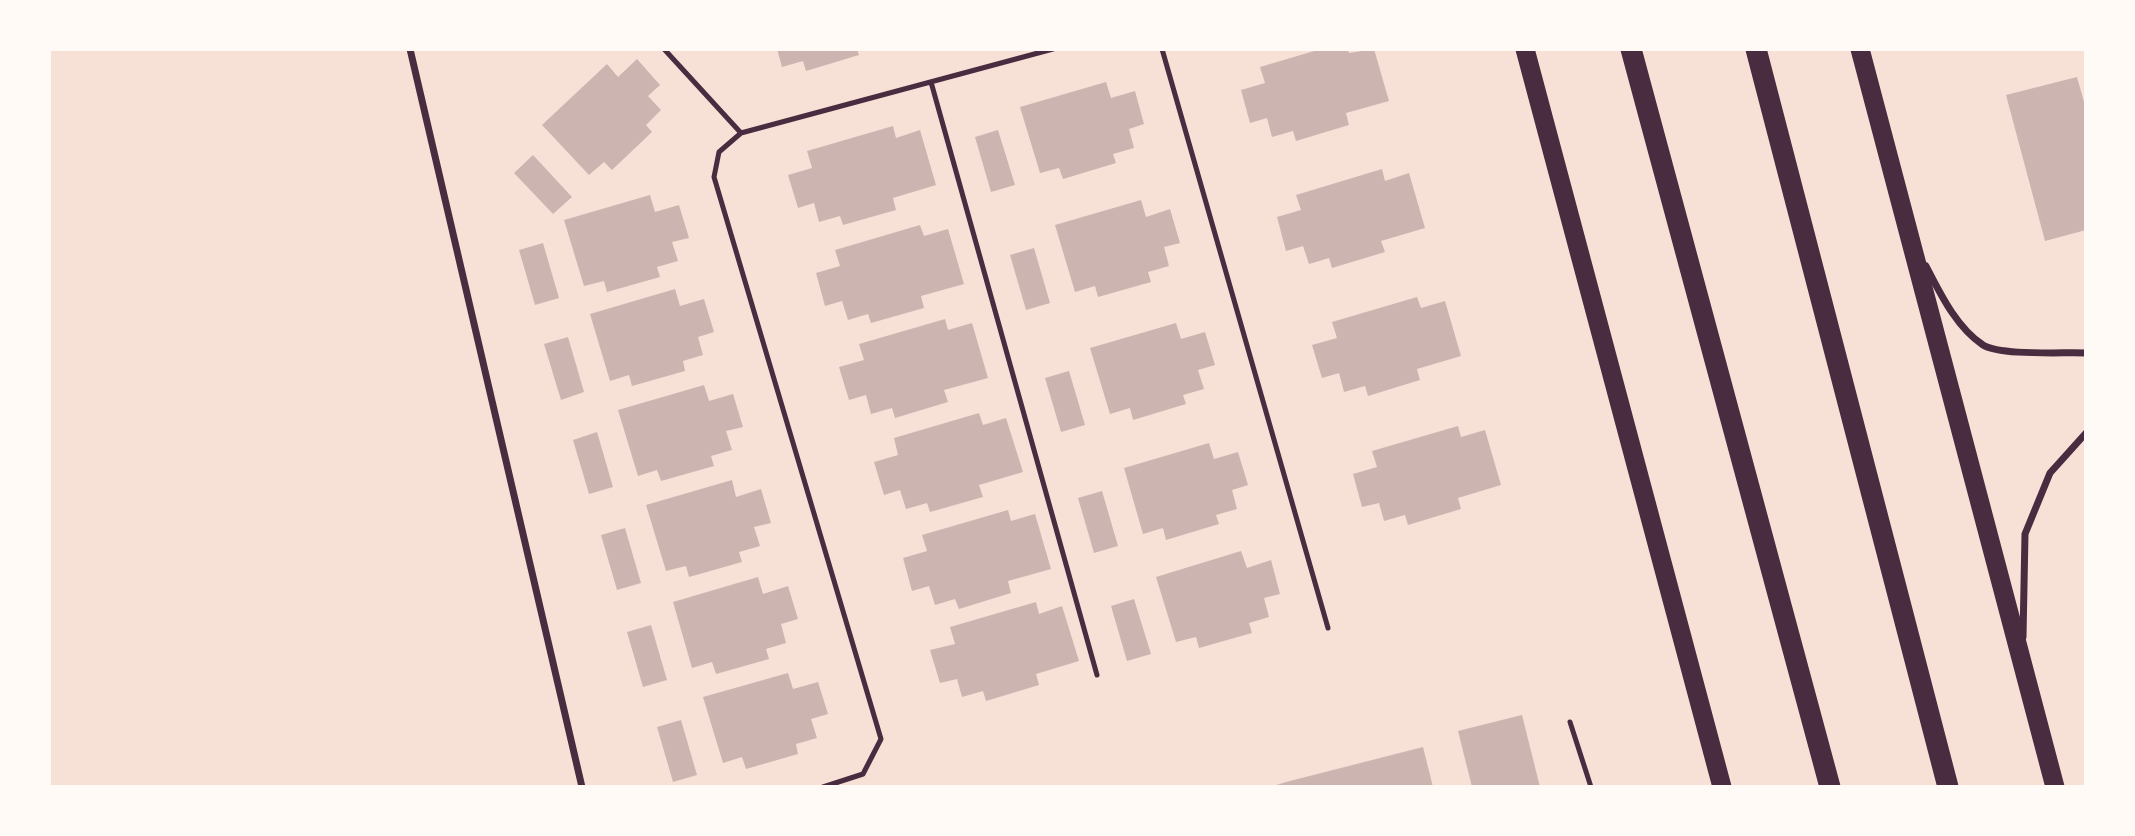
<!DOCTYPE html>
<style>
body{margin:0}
#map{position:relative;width:2135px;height:836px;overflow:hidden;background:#f7e1d7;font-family:"IBM Plex Sans",sans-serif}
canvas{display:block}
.frame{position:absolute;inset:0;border:51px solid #fffaf5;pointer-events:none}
</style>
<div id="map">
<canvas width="2135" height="836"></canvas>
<div class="frame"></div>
</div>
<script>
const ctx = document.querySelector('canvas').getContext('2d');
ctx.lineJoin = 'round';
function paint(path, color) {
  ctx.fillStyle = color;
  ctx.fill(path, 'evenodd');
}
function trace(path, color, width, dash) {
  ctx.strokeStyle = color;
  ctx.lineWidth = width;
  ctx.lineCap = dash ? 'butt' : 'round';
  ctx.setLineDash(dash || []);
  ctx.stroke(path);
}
const building = new Path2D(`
 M777,49h80l2,6 -53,16 -3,-10 -21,6z
 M1321,49h27l1,4 25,-4 15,52 -43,12 3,12 -53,16 -3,-10 -21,6 -5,-19 -17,5 -9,-33 24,-7 -5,-16z
 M637,59l23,26 -12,11 13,14 -15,15 6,7 -40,38 -8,-8 -15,13 -47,-50 65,-61 11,13z
 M2077,77l9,32v121l-41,11 -39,-146z
 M1106,82l5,16 24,-7 9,33 -15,5 5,19 -21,6 3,9 -53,16 -4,-11 -19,5 -20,-66z
 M893,126l3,12 24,-8 16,55 -43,13 3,12 -53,15 -3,-9 -21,6 -5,-19 -16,5 -10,-33 24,-7 -5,-17z
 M998,130l17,55 -24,7 -16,-55z
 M533,155l39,42 -19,17 -39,-41z
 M1382,169l3,12 24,-8 16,55 -44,13 4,11 -53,16 -3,-10 -20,6 -6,-18 -17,5 -9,-34 24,-7 -5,-15z
 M650,195l5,17 24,-7 10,33 -17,4 6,19 -21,6 3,10 -53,15 -3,-11 -20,5 -20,-66z
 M1141,200l5,17 24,-8 10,34 -16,4 5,19 -21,6 3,10 -53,15 -3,-11 -20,6 -20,-67z
 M920,225l4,11 24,-7 16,55 -43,12 3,12 -53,15 -3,-9 -20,6 -6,-19 -17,5 -9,-33 24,-7 -5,-16z
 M543,243l16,55 -24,7 -16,-55z
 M1034,248l16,55 -24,7 -16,-55z
 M675,289l5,17 24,-7 10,33 -16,5 5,18 -20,6 2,10 -53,15 -3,-11 -19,6 -20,-67z
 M1417,297l4,11 24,-7 16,55 -44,13 3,11 -52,16 -3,-10 -21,6 -5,-19 -17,5 -10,-33 25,-7 -5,-16z
 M945,319l3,11 24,-7 16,55 -44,12 4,12 -53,16 -3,-10 -21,6 -5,-19 -17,5 -10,-33 25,-7 -5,-16z
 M1176,323l5,16 24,-7 10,33 -17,5 6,19 -21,6 3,9 -53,16 -3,-12 -20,6 -20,-66z
 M568,337l16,55 -23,8 -17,-56z
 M1069,371l16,54 -24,7 -16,-54z
 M704,385l5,16 24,-7 10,33 -17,4 6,19 -21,6 3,10 -53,15 -4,-11 -19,6 -20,-66z
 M979,413l4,12 23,-7 17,54 -44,13 4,12 -53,15 -3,-9 -21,6 -6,-19 -16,5 -10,-33 24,-7 -4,-17z
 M1458,426l3,11 24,-7 16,55 -43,13 3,11 -53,16 -3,-10 -21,6 -5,-18 -17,4 -9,-33 24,-7 -5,-16z
 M597,432l16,55 -24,7 -16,-54z
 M1209,443l5,16 24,-7 10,33 -16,5 5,19 -21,6 3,9 -53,16 -3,-12 -20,6 -19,-66z
 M732,480l4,17 25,-8 10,34 -17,4 6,19 -21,6 3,10 -53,15 -3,-11 -20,5 -20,-66z
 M1102,491l16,55 -24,7 -16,-55z
 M1008,510l3,11 24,-7 16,55 -43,12 3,12 -52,16 -4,-10 -20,6 -6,-19 -17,5 -9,-33 24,-7 -5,-16z
 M625,528l16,55 -24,7 -16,-55z
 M1241,551l6,17 24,-8 9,34 -16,4 5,19 -20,6 3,10 -53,15 -3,-11 -20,5 -20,-65z
 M758,577l5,17 25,-8 10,33 -17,5 5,19 -20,6 3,10 -53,15 -4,-12 -20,6 -19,-66z
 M1134,599l17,55 -24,7 -16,-55z
 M1036,602l3,12 23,-8 17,55 -43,13 3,11 -53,16 -3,-10 -21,6 -5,-18 -17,4 -10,-33 25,-6 -5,-17z
 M651,625l16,55 -24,7 -16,-55z
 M788,673l5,16 25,-7 10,32 -17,5 6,19 -21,6 2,10 -52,15 -4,-12 -19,6 -20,-66z
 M1522,715l18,72h-68l-14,-56z
 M681,720l16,55 -24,7 -16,-55z
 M1423,747l10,40h-163l16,-5z`);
const service = new Path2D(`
 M664,49l77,84
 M1162,49l166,579
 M931,82l166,593
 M1570,722l21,65
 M823,787l40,-13 18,-35 -167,-562 5,-25 22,-19 312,-84`);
const minor = new Path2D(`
 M410,49l172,738
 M1926,266c14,27 30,61 57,79 18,11 80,7 103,8
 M2023,637l2,-103 25,-61 36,-40`);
const trunk = new Path2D(`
 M1525,49l197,738
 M1860,49l195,738`);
const motorway = new Path2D(`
 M1631,49l199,738
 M1756,49l192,738`);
paint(building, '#ccb4b1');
trace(service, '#4a2c40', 5);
trace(minor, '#4a2c40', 7);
trace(trunk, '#4a2c40', 19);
trace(motorway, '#4a2c40', 21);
</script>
